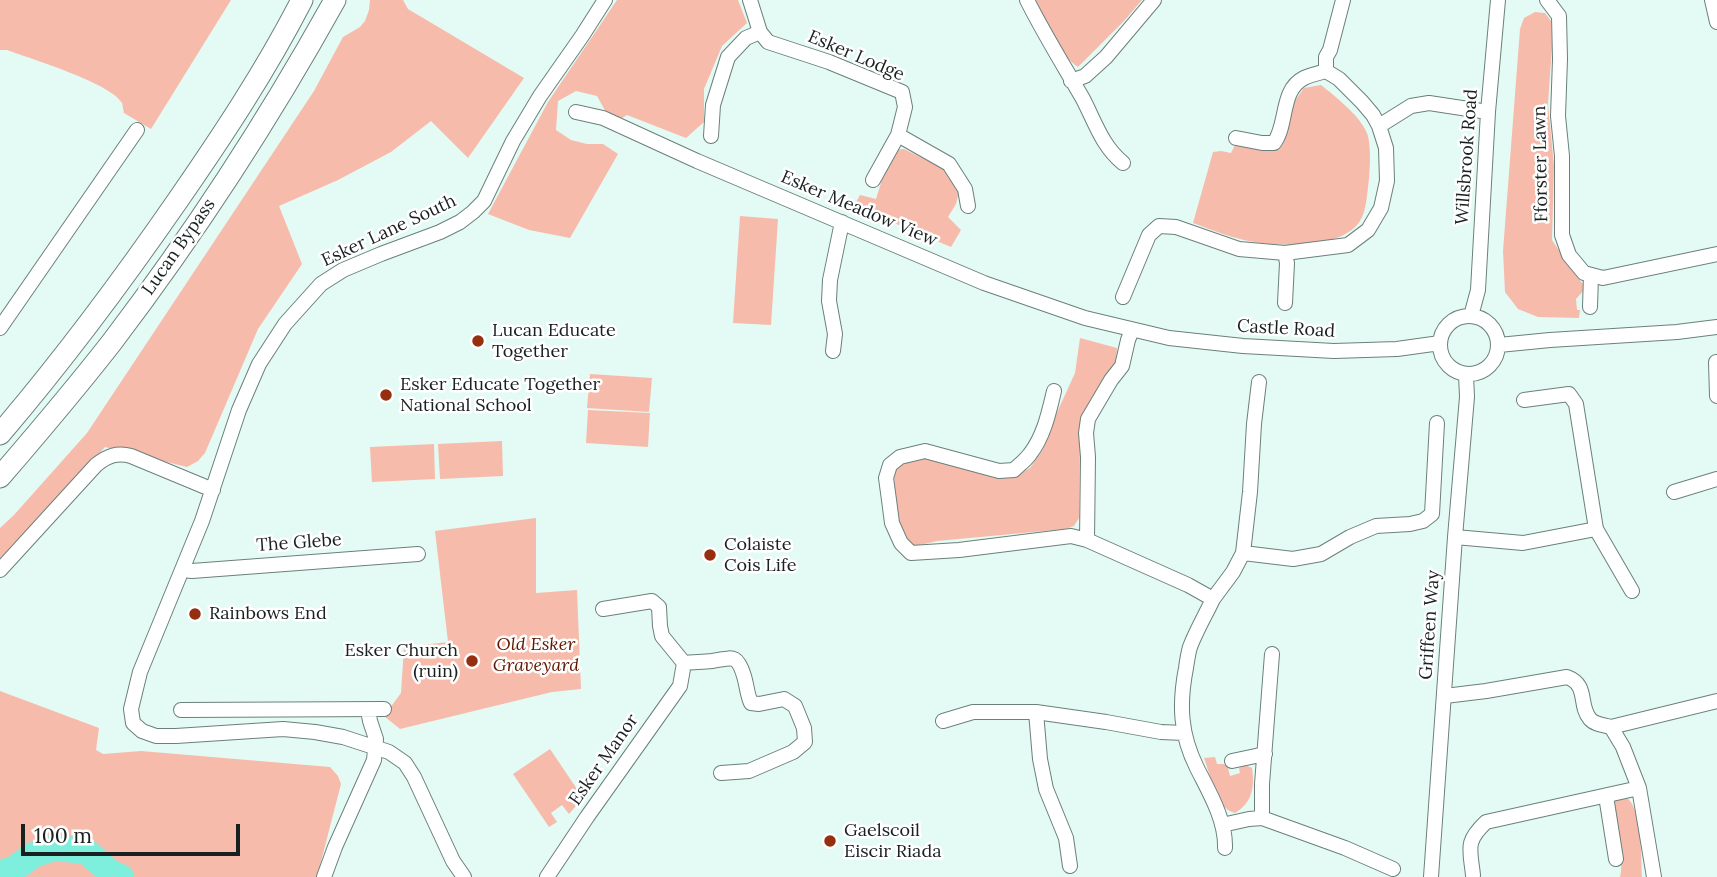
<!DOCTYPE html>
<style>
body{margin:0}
#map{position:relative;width:1717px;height:877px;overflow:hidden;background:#e4faf5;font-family:Lora,serif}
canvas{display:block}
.scale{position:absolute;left:21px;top:824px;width:219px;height:32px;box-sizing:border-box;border:4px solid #192120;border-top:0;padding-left:9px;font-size:21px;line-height:24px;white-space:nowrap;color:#192120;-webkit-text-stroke:5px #fff;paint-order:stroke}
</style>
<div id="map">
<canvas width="1717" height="877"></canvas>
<div class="scale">100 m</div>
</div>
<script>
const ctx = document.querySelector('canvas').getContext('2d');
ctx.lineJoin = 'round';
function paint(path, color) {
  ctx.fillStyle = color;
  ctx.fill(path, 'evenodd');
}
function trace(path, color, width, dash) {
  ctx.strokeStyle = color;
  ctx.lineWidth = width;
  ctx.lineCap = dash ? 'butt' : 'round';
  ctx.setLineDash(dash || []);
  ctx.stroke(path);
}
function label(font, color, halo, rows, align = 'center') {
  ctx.font = font + ' Lora,serif';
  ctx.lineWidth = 5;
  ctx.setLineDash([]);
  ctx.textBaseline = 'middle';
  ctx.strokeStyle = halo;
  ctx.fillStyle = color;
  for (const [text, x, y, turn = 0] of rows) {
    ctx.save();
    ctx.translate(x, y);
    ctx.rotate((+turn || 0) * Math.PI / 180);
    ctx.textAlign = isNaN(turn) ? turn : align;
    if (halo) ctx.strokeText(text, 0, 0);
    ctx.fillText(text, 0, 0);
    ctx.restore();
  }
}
const green = new Path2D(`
 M0,0h231l-80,129 -27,-16c-1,-3 -1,-7 -2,-10 -11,-20 -91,-44 -115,-53h-7z
 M370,0h33l5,9 116,69 -56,80 -37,-37 -40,31 -53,28 -59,26 23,58 -44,65 -53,124 -7,8 -11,6 -82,-20 -105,117v-36l14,-13 73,-82 227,-342 29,-54 17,-10 5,-6 4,-11z
 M617,0h121l9,23 -25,23 -18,43v33l-18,16 -59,-23 -10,6 -10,-7 -10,-18 -21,-5 -18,10 -2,29 15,10 16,4h16l15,10 -48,84 -41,-8 -41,-16 60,-112z
 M1036,0h106l-18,21 -46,46c-20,-13 -32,-46 -42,-67z
 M1535,12l10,1 6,8 1,25 -4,58 6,62 -2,74 20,30 14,18 -10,11 1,11h3l-1,8 -41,-1 -20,-8 -13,-17 -2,-41 17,-222 4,-11z
 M1321,85c15,12 42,33 47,51 3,13 2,30 1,43 -2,13 -2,31 -9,42 -18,29 -87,26 -116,19 -18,-4 -34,-11 -51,-17l20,-71 8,-1 10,2 4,-8 31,6 13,-1 5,-8 10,-40 10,-14z
 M904,149l43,21 12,22 -3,12 -8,13 13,13 -10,17 -97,-41 6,-11 16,4 15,-49z
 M740,216l38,3 -7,106 -38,-2z
 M1080,338l37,10 -1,14 -26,38 -10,45 -1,73 -5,8 -8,3 -129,12 -25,6 -10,-8 -10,-63c11,-16 18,-18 37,-18l90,16 11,-6 12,-17 12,-32 21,-46z
 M590,374l62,4 -3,34 -62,-4z
 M588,410l62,3 -2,34 -62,-4z
 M502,441l1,35 -63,3 -2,-35z
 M434,444l1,35 -63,3 -2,-35z
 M536,518v75l41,-3 4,99 -29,3 -152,37 -16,-13 17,-23 3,-46 44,-5 -13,-111z
 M0,691l99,37 -3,22 7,4 38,-3 189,16 8,9 3,8 -24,93h-317z
 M550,749l33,49 -14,16 -7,-9 -11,8 6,9 -8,5 -36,-53z
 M1215,757l2,7h7l4,4 2,8 10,-3 -1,-5 6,-3 7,3c3,19 0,35 -17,45 -20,-5 -24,-37 -31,-55z
 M1627,798c15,11 14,60 15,79h-22c5,-16 -6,-51 -8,-70l4,-7z`);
const river = new Path2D(`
 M0,873l14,-4 19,-14 21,-7 32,3 25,22 10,4`);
const minor = new Path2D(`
 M750,0l10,32 8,10 61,20 73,30 3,15 -7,28 51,29 16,25 3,17
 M1027,0c17,34 37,66 56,99 12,23 19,47 40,64
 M1547,0l12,16 1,43 -2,57 4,40v79l7,20 15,18 19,5 114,-24
 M1712,0l5,22
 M1071,81l14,-5 21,-19 48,-57
 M576,112l27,6 94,43 287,122 101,35 84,20 74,8 91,5 63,-2 43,-6
 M1379,126l32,-20 18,-3 59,9
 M711,136l2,-31 15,-48 18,-19 14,-6
 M1236,138l26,5h12c14,-19 6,-53 30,-65 6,-3 15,-5 22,-7
 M873,180l25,-45
 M1123,297l26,-62 10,-9 17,1 63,22 46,4 63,-8 20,-15 13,-22 6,-27 -1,-33 -7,-22 -6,-11 -11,-13 -23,-23 -13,-8v-14l4,-7 13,-50
 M1285,303l2,-40 -2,-10
 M1590,307l1,-32
 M1440 345a29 29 0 1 1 58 0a29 29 0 1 1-58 0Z
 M1471,316l7,-26 10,-178 10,-112
 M0,328l137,-198
 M1499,345l51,-5 127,-8 40,-5
 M833,351l2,-17 -6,-33 1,-21 12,-58
 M1716,362l1,34
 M1054,391c-5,21 -10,45 -24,63 -4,6 -11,11 -16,16l-15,1 -74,-20 -25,6 -10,8 -4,13 3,22 3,23 9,20 10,10 48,-3 112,-14 16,4 101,45 25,14c-7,15 -17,32 -23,48 -2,7 -3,14 -4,21 -7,36 -6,66 11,100 12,24 29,52 28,80
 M1524,400l45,-6 7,10 20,125
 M1674,492l43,-13
 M1455,537l68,6 73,-14 36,62
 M1087,540l1,-83 -2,-24 2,-14 23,-39 11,-14 6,-26 4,-10
 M1243,553l50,6 28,-5 29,-17 26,-11 34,-2 13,-3 9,-7 5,-91
 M0,570l96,-105c11,-9 21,-13 35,-9l82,34
 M183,570l9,1 226,-17
 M1213,599l20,-27 10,-19 7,-61 4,-68 5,-42
 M603,609l49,-8 7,6 1,19 2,10 22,27
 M1445,696l41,-5 81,-14c22,8 11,28 23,42 5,6 15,6 21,8l106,-26
 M181,710l203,-1
 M1036,712l4,47 6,30 20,49 4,28
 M943,721l30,-9h63l70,10 55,10 23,1
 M1611,727l12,20 16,41 15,89
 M1232,761l33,-7
 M1606,796l10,63
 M1262,818v-34l10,-130
 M1222,825l27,-6 13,-1 83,30 48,21
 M1473,875c-3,-27 -8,-33 13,-53l153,-34
 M324,877l11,-30 39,-87 2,-21 -6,-18 -2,-11
 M464,877l-11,-16 -39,-84 -9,-14 -16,-11 -46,-15 -28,-5 -32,-3 -107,7h-20l-14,-5 -9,-8 -2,-14 9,-37 62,-151 37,-111 20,-46 26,-40 36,-40 22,-14 38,-16 59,-22 20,-10 13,-10 11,-11 29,-60 27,-45 42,-60 23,-36
 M547,877l40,-60 93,-131 4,-23c9,-1 19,-1 28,-2 20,-3 25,-8 32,15 3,10 3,18 7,27l8,1 25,-5 11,7 9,22 1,14 -12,10 -44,19 -28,2
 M1431,877l24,-340 12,-140 -1,-22`);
const highway = new Path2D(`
 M0,434c64,-75 122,-153 178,-234 45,-65 88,-130 124,-200
 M0,477c38,-44 76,-89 112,-135 82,-108 157,-223 223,-342`);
const markers = [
 [478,341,7,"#962f0f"],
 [386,395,7,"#962f0f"],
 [710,555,7,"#962f0f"],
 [195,614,7,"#962f0f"],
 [472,661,7,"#962f0f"],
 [830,841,7,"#962f0f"]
];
const streetNames = [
 ["Esker Lodge",856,56,23],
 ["Willsbrook Road",1467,157,-86],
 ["Fforster Lawn",1541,164,-91],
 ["Esker Meadow View",859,209,23],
 ["Esker Lane South",389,231,-25],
 ["Lucan Bypass",179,247,-55],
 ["Castle Road",1286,329,3],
 ["The Glebe",299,543,-4],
 ["Griffeen Way",1430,625,-86],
 ["Esker Manor",604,760,-55]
];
const poiNames = [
 ["Lucan Educate",492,331],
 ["Together",492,352],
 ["Esker Educate Together",400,385],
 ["National School",400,406],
 ["Colaiste",724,545],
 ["Cois Life",724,566],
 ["Rainbows End",209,614],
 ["Esker Church",458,651,"right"],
 ["(ruin)",458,672,"right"],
 ["Gaelscoil",844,831],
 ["Eiscir Riada",844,852]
];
const parkNames = [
 ["Old Esker",536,645],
 ["Graveyard",536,666]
];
paint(green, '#f7bbab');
trace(river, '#7eefdc', 26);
trace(minor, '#6b807b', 16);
trace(highway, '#6b807b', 23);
trace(minor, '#fff', 14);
trace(highway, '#fff', 21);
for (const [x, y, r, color] of markers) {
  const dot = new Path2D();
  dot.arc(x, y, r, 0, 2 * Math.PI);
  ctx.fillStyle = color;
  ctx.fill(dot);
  trace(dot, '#fff', 2.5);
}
label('18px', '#192120', '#fff', streetNames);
label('18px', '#192120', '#fff', poiNames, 'left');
label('italic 18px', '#611701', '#fff', parkNames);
</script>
